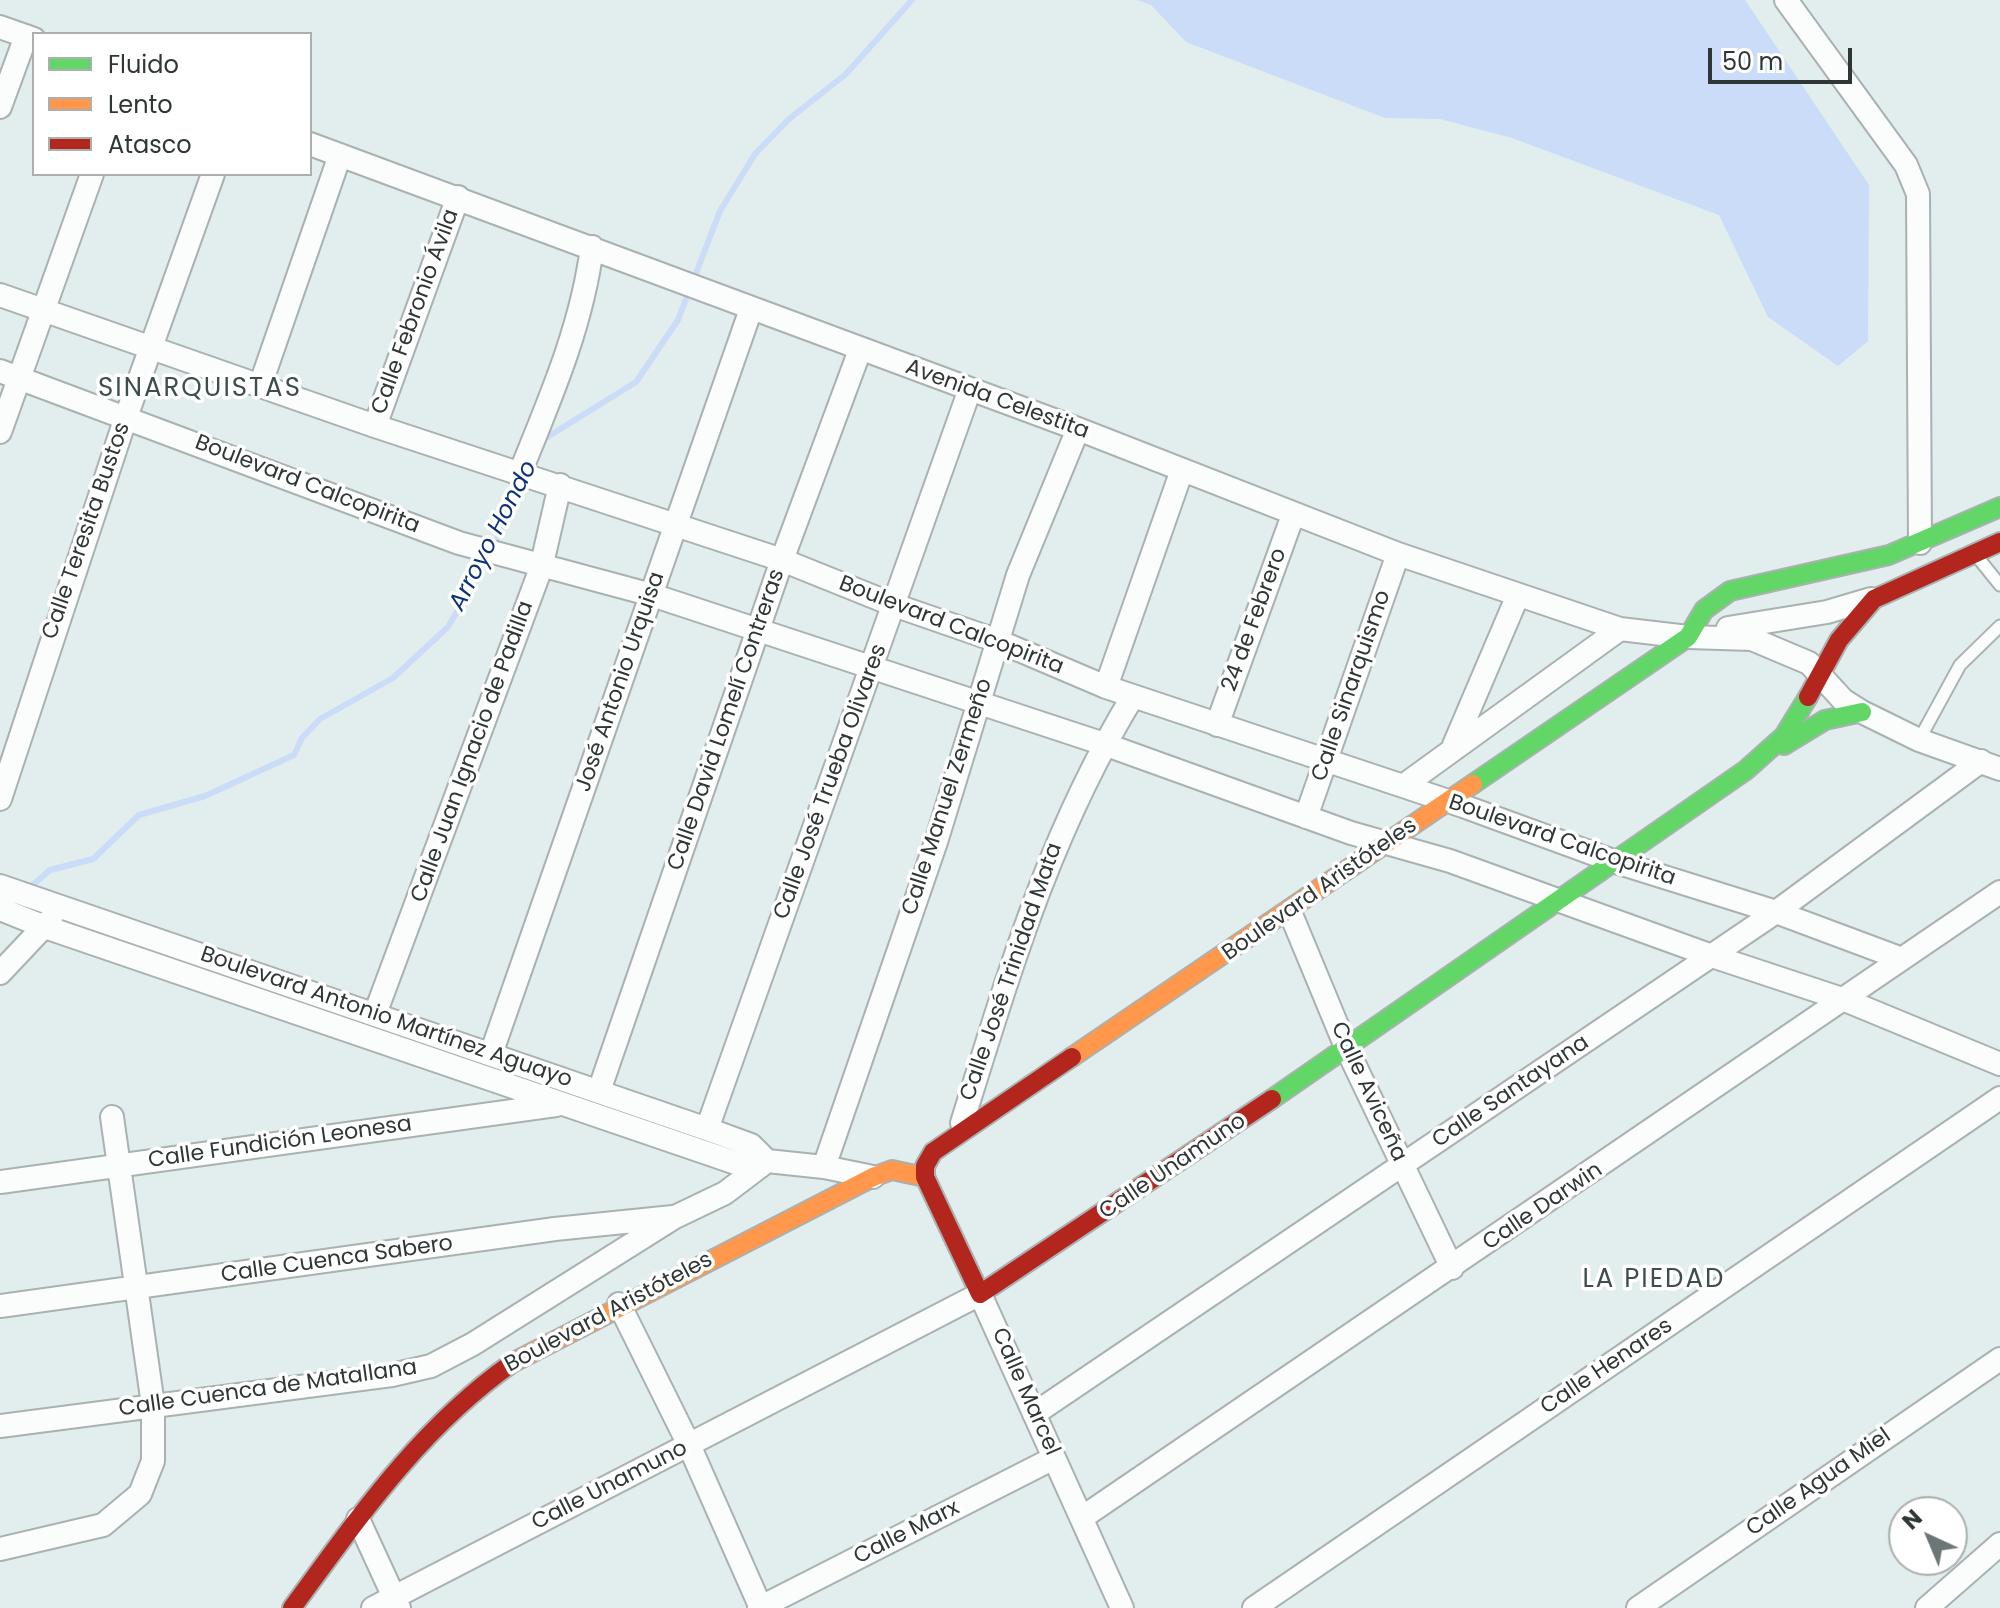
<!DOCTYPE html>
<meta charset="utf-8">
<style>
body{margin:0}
#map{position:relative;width:2000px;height:1608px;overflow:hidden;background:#e2eded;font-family:Poppins,sans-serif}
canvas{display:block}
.legend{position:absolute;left:32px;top:32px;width:280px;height:144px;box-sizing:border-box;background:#fff;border:2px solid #abafaf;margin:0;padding:10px 14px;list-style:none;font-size:24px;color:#2e3636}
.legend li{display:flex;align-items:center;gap:16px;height:40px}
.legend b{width:40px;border:2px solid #abafaf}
.north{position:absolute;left:1888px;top:1496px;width:80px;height:80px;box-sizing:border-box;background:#fff;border:2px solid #abafaf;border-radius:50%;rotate:316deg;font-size:22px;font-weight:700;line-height:32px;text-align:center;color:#2e3636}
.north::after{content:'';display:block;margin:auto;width:28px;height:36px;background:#6d7676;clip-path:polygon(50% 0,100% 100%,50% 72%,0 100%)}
.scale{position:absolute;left:1708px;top:48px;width:144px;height:36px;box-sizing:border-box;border:4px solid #2e3636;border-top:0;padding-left:10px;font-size:24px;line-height:28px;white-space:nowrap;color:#2e3636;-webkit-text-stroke:6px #fff;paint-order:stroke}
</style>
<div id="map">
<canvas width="2000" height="1608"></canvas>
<ul class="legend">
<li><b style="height:10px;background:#63d668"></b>Fluido</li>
<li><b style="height:10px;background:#ff974d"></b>Lento</li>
<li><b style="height:10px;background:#b3261e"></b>Atasco</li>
</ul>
<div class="north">N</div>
<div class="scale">50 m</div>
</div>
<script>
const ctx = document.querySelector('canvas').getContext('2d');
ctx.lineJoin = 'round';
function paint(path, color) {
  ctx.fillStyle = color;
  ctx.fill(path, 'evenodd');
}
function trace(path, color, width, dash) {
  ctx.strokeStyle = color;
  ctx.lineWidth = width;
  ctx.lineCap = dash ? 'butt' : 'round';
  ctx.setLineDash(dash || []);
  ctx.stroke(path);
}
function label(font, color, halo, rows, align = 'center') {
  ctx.font = font + ' Poppins,sans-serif';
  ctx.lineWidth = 7;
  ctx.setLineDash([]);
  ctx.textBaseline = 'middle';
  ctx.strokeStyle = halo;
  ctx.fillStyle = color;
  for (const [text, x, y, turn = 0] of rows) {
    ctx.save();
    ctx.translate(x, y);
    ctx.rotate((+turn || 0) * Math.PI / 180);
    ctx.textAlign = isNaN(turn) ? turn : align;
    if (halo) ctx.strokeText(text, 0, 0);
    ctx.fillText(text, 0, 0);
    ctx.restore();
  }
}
const water = new Path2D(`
 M1137,0h608l124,185 -1,156 -30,25 -70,-49 -49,-102 -207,-77 -72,-19 -55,-1 -199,-76 -35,-37z`);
const stream = new Path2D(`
 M541,441l95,-59 42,-62 42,-109 35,-57 34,-35 57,-45 66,-74
 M493,547l31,-66
 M28,889l22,-19 43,-11 46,-44 66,-19 89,-41 8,-17 18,-19 73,-41 55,-51 41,-70`);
const lane = new Path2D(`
 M1975,554l25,31
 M1919,740l41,-75 40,-39`);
const street = new Path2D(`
 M1786,0l120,165 12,29 2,349
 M0,27l34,12
 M0,107l26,-71
 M310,144l768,285 320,125 222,75 68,8 64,2 57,24 34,37 19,12 57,28 81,29
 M0,295l375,131 407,134 112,45 104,36 108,46 357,119 153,56 160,50 126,47
 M0,371l459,172 193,52 452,149 247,89 99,28 262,95 133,44 155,64
 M260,386l80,-231
 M375,426l83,-229
 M0,432l92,-258
 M520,473c30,-74 62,-147 72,-226
 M1728,628l99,-16 44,-13
 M1106,687l76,-217
 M1217,725l76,-210
 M1454,745l64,-150
 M1403,786l217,-157
 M0,799l126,-382 87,-243
 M1306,817l92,-263
 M0,886l707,243 44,16 16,16
 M0,909l45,18 691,236 31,-2 57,6 49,10
 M1290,912l56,135 106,221
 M0,973l51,-54
 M375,1014l166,-446 19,-83
 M491,1054l260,-745
 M599,1091l183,-531 78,-210
 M962,1123c48,-153 87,-289 171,-427
 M707,1129l263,-740
 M824,1167l112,-325 82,-267 60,-146
 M0,1182l556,-77
 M619,1304l70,141 72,163
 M0,1306l555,-77 118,-12
 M1034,1414l742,-502 205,-151
 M0,1426l392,-51 39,-9 42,-22 202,-127 50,-24 41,-31
 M1083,1517l917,-625
 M358,1519l41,89
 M0,1549l103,-24 37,-31 13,-33v-56l-41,-288
 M373,1608l607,-314 142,314
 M759,1608l295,-150
 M1254,1608l746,-510
 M1638,1608l362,-249
 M1927,1608l73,-64`);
const fast = new Path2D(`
 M1784,745l41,-25 37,-8
 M1473,784l215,-147 16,-27 26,-19 159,-36 111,-48
 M1272,1099l474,-329 38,-34 24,-39`);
const slow = new Path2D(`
 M1072,1057l401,-273
 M512,1363l361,-186 19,-7 33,7`);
const jam = new Path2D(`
 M1808,697l31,-57 35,-41 126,-57
 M1072,1057l-139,95 -8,14v11l55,117 292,-195
 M292,1608c67,-91 127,-179 220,-245`);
const streetNames = [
 ["Calle Febronio Ávila",416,312,-70],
 ["Avenida Celestita",997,400,20],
 ["Boulevard Calcopirita",307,485,21],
 ["Calle Teresita Bustos",87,531,-71],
 ["24 de Febrero",1255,620,-70],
 ["Boulevard Calcopirita",951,626,21],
 ["José Antonio Urquisa",621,682,-71],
 ["Calle Sinarquismo",1352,686,-71],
 ["Calle David Lomelí Contreras",727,720,-71],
 ["Calle Juan Ignacio de Padilla",473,752,-70],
 ["Calle José Trueba Olivares",831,782,-70],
 ["Calle Manuel Zermeño",948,797,-72],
 ["Boulevard Calcopirita",1562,841,19],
 ["Boulevard Aristóteles",1320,890,-35],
 ["Calle José Trinidad Mata",1012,972,-71],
 ["Boulevard Antonio Martínez Aguayo",386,1018,19],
 ["Calle Aviceña",1368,1092,65],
 ["Calle Santayana",1511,1092,-34],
 ["Calle Fundición Leonesa",280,1143,-8],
 ["Calle Unamuno",1173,1167,-34],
 ["Calle Darwin",1543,1207,-34],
 ["Calle Cuenca Sabero",337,1260,-8],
 ["Boulevard Aristóteles",609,1313,-28],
 ["Calle Henares",1607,1367,-34],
 ["Calle Cuenca de Matallana",268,1389,-8],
 ["Calle Marcel",1025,1392,66],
 ["Calle Agua Miel",1819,1483,-35],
 ["Calle Unamuno",610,1486,-27],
 ["Calle Marx",907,1533,-27]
];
const waterNames = [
 ["Arroyo Hondo",494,536,-63]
];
const quarterNames = [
 ["SINARQUISTAS",200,389],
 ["LA PIEDAD",1654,1280]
];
paint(water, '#cadcf7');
trace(stream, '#cadcf7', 6);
trace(lane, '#a9b1b1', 15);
trace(street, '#a9b1b1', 26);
trace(fast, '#a9b1b1', 22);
trace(slow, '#a9b1b1', 22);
trace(jam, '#a9b1b1', 22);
trace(lane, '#fbfcfc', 11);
trace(street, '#fbfcfc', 22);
trace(fast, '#63d668', 18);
trace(slow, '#ff974d', 18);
trace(jam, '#b3261e', 18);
label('22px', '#2e3636', '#fff', streetNames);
label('italic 24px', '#0b3278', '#fff', waterNames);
ctx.letterSpacing = '2px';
label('26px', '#3e4e4e', '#fff', quarterNames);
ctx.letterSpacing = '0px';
</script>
